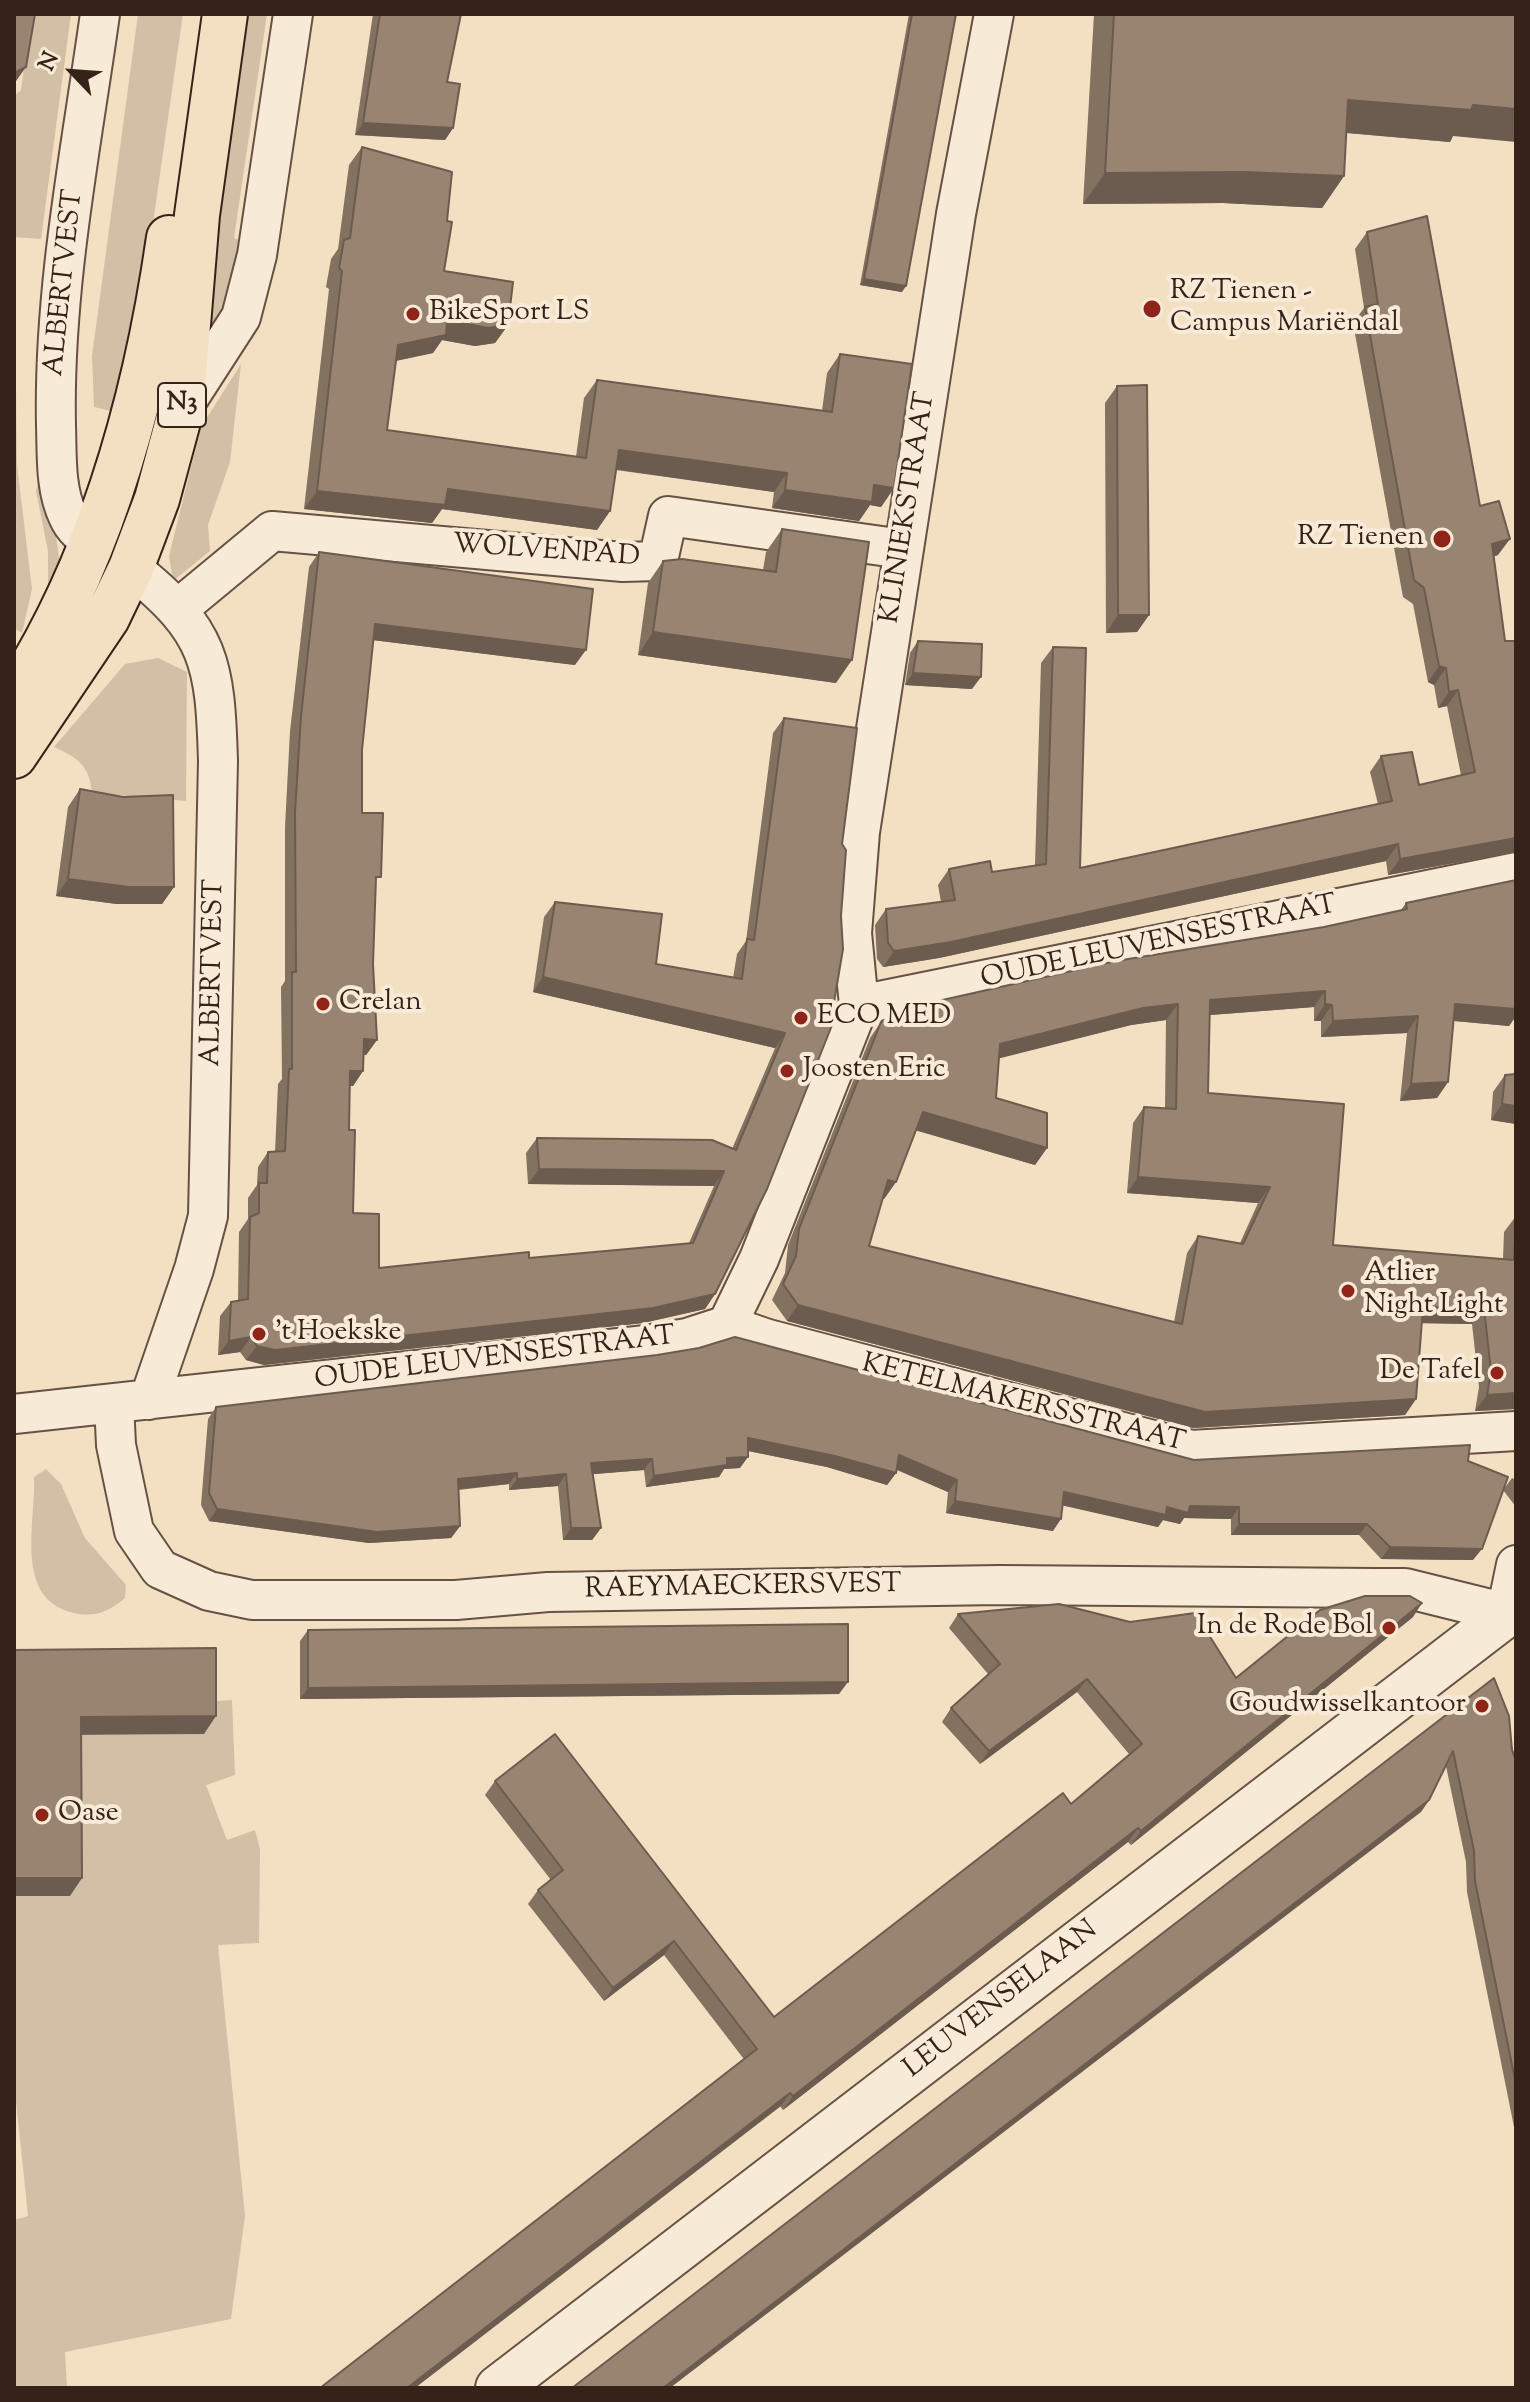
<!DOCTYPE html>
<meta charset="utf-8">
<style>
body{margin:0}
#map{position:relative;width:1530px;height:2402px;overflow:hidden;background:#f3dfc2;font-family:"Sorts Mill Goudy",serif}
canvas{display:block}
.frame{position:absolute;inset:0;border:16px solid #37221a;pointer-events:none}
.north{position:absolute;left:32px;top:32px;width:80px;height:80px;-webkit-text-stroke:6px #f7ead7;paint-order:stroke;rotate:295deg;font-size:22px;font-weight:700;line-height:32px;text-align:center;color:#37221a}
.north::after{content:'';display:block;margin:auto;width:28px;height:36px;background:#37221a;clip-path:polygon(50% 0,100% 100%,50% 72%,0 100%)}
</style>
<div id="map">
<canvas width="1530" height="2402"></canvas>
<div class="frame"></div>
<div class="north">N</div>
</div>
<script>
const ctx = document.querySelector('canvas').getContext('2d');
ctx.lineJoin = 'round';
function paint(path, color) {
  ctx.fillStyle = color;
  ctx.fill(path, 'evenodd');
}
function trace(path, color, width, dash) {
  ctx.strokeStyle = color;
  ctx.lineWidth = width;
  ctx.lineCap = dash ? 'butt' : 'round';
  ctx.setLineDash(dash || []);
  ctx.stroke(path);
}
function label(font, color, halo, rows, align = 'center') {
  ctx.font = font + ' "Sorts Mill Goudy",serif';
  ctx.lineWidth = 8;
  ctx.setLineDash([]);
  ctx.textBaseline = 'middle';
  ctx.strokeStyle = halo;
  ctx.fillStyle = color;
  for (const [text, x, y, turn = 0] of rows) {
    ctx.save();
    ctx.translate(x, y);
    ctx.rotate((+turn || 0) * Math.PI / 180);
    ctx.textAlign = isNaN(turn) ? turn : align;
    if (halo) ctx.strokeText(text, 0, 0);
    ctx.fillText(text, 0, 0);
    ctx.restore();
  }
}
const green = new Path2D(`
 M31,14h40l-30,225 -27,-2v-141l7,-6z
 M138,14h45l-50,348 -18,50 -21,-5 -2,-51z
 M235,14h32l-33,224 15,7 -14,52 -37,64z
 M241,364l-11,98 -22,63 2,26 -37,30 -4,-25 32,-129z
 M16,385l1,80 15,124 -10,44 -8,-5z
 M46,474l14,89 -12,32v-44l-12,-60 3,-11z
 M158,658l29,14 -1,129 -94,-8c-2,-27 -14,-35 -38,-46l71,-83z
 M46,1469l15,15 24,54 41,47 -1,13c-15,13 -30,20 -51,15 -61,-14 -38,-89 -40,-136z
 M232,1700l3,75 -29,10 21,55 28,-10 5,19 -1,94 -41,2 27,271 -14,103 -166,33 2,36h-53v-168l14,-4 -14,-134v-186l56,-1 -1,-160 134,-1 1,-32z`);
const minor = new Path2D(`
 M181,410l60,-93 16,-62 36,-241
 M93,542c-11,-7 -20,-14 -25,-26 -13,-27 -11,-60 -12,-90 -3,-138 25,-276 44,-412
 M131,568c80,63 84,95 87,193l-10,455 -14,53 -45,131
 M179,608l93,-77 351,31 35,-1 10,-45 235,33
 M859,1005l657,-133
 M727,1325l41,14 423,111 325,-19
 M114,1403l2,42 18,86 26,38 49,22 43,9h204l92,-8 452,-7 375,3h30l101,25
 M14,1414l632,-69 41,-7 40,-13 32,-66 100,-254 -7,-72 8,-101 96,-618 38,-200
 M1506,1613l10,-48`);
const tertiary = new Path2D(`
 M498,2388l1018,-781`);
const primary = new Path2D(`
 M14,696c88,-136 132,-298 155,-458
 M14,756l93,-138 24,-50 26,-69 24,-89 16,-195 28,-201`);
const wall = new Path2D(`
 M373,14h88l-14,68 6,46 -8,12 -90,-5z
 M909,14h47l-54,278 -42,-7z
 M1094,14h422l-66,128 -104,-9 -2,43 -22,32 -99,-5 -140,1z
 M362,147l85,74 -3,50 64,54 -13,18 -20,3 -33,-6 -9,13 -37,8 -9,69 189,27 8,-59 13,-18 225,31 5,-38 13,-19 54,134 -13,19 -11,-2 -11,16 -87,-13 2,-16 -158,-22 -6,41 -13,19 -155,-21 -10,14 -128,-14 25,-220 -3,-2 5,-28 7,-10 11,-84z
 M1367,232l113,274 18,49 -4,1 11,85h11v211l-128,23 -2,-14 -447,97 -56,9 -6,-8 -2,-34 11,-16 55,-7 -3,-17 11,-16 43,3 43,-7 6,-202 12,-16 27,221 298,-64 -8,-32 11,-16 38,29 42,-10 -14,-69 -9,2 -4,-23 -6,-3 -15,-78 -10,-7 -50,-274 11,-15 -9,-59z
 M1117,386l32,229 -12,17 -31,1 -1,-230z
 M782,529l54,154 -198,-28 10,-72 15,-22 100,9 3,-18z
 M319,552l256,113 -202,-25 -11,110v63l14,72 -3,79 4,76 -11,15h-3v16l-10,15h-3l-1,44 4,83 26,55 150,-10 160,-15 25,-57 -186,-2 -2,-31 11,-15 195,11 43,-101 -242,-56 11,-75 11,-15 101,62 77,14 4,-24 9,-13 27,-208 11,-15 58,126 -127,450 -10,15 -62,14 -379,42 -18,-5 -6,-8 -22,3 2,-39 11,-14 7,-1 1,-69 9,-13v-21l9,-13 1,-18 10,-15h7l3,-68 4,-5 -1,-92 4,-6v-154l5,-96 19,-164z
 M918,641l54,48 -67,-4 5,-32z
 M80,789l94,98 -12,17h-45l-61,-8 12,-89z
 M1516,880v136l-7,10 -55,-5 -6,61 -11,16 -37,3 7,-68 -86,4v-16h-7v-14l-105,8 -1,78 125,152 170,14 1,-27 12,-16v193l-41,2 4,-24 -7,-63 -50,-1 -6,76 -11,16 -212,13 -406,-107 -15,-21 13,-27 3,-28 82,-207 11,-16 443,-95 77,-17 5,-7zM1166,1020l-1,88 -21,-1 -11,16 -6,70 131,10 -18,40 -42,-7 -11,17 -13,69 -305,-76 13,-48 2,1 12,-17 20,-52 119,35 12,-17 -51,-50 3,-40 132,-33z
 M1516,1074v50l-25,-4 2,-28 12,-17z
 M216,1407l978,53 274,1 5,99 -92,-1 -22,-24h-128v-16l-47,-1 -4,6 -17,-4 -5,7 -95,-22 -10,26 -107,-18 2,-21 -52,-23v4l-9,12 -60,-18 -79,-16 -8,17 -16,1 -5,8 -73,10 -2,-17 -51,4 8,54 -9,12h-29l-5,-54 -49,4v-6l-50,6 1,36 -9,12 -82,5 -160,-22 -8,-16 7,-86z
 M1512,1478l4,2v27l-13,-17z
 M958,1614l278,64 177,-61 -282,228 -3,-3 -345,268 -119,-155 -60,46 -76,-97 10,-14 13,-10 -66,-85 10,-14 279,236 297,-213 58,-50 -52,-62 -97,72 -38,-42 9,-14 37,-34 -39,-46z
 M308,1630l531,64 -539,5v-58z
 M1494,1678l22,83v376l-49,-245 -1,-30 -20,-96 -17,34 -8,12z`);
const shadedWall = new Path2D(`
 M26,67l-12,17v-11z
 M1348,100l125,5 43,4v33l-63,-6 -3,6 -124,-11z
 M363,123l90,5 -8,12 -90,-5z
 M1244,172l100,4 -22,32 -99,-5 -140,1 22,-31z
 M864,279l42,7 -4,6 -42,-7z
 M447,320l61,5 -13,18 -20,3 -33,-6 -9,13 -48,10 13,-18z
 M619,450l168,23 -13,19 -168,-24z
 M874,485l20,3 -13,19 -11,-2 -11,16 -87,-13 13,-18z
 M448,489l162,22 -13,19 -155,-21 -10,14 -128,-14 13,-18z
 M1510,539l-12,16 -17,6 11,-17z
 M1118,615h31l-12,17 -31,1z
 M375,624l211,26 -11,15 -211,-26z
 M653,632l199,28 -16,23 -198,-28z
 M1439,666l7,2 -12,17 -6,-3z
 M913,673l68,4 -9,12 -67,-4z
 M1458,690l-11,16 -9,2 11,-16z
 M1516,838v14l-128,23 12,-16z
 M1398,844l-12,17 -447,97 -56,9 11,-16z
 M68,879l106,8 -12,17h-45l-61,-8z
 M543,977l242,56 -10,15 -242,-56z
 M1325,991l-11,16 -116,9 12,-16z
 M1178,1004l-12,16 -35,5 -142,36 11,-17 143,-36z
 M1325,1004l7,1 -11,16h-7z
 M1455,1004l61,5v7l-7,10 -65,-6z
 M1418,1016l-11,17 -86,4 12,-16z
 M364,1039l13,1 -11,15 -13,-1z
 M350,1071h13l-10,15h-13z
 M1448,1082l-11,16 -37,3 11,-17z
 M1502,1104l14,2v18l-25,-4z
 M923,1112l124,36 -12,17 -124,-36z
 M539,1169l185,2 -10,15 -186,-2z
 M1138,1177l132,10 -12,16 -131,-10z
 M888,1180l8,2 -12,17 -8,-3z
 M715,1294l-10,15 -62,14 -379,42 -18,-5 11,-14z
 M798,1305l618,94 -11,16 -212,13 -406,-107z
 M1423,1307l61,1 -12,16 -61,-1z
 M251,1337l-11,15 -22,3 11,-14z
 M1516,1393v16l-41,2 12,-16z
 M748,1438l87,18 61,17 -9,12 -60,-18 -88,-18z
 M899,1455l58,25 -9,12 -58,-25z
 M748,1457l-8,11 -16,1 -5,8 -73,10 8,-11 73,-18z
 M652,1459l-8,11 -61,5 8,-12z
 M517,1473l-8,11 -59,6 8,-11z
 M566,1474l-8,12 -49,4 8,-11z
 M1064,1492l103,15 23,-1 49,1 -8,12 -47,-1 -4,6 -17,-4 -5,7 -102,-23z
 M955,1501l106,18 -8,12 -107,-18z
 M217,1509l243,17 -9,12 -82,5 -160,-22z
 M1239,1524h128l-8,11h-128z
 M571,1528h30l-9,12h-29z
 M1390,1547l92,2 -9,11 -92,-1z
 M1422,1603l-9,14 -282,228 10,-14z
 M1087,1679l-10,13 -97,72 9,-13z
 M848,1682l-9,12 -539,5 8,-11z
 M216,1716l-12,18 -135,1 12,-18z
 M1429,1800l-8,12 -751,576h-7z
 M1138,1828l-10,14 -345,268 10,-14z
 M14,1878h68l-12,18h-56z
 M674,1941l-10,14 -60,46 9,-13z
 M790,2093l-9,13 -366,282h-8z`);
const building = new Path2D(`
 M14,14h21l-9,53 -12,6z
 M380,14h81l-14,68 13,2 -7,44 -90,-5z
 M912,14h44l-50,272 -42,-7z
 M1114,14h402v95l-43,-4 -2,5 -123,-10 -4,76 -100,-4 -139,1z
 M362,147l90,25 -5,49 5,1 -8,49 69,11 -5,43 -20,3 -41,-8 -1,15 -48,10 -11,85 199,28 11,-78 235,32 8,-58 72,10 -18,124 -20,-3 -2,17 -87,-12 2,-17 -168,-23 -9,61 -162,-22 -3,16 -128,-14 25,-220 -3,-3 5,-28 6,-2z
 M1427,216l53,290 19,-5 11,38 -18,5 13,97h11v197l-116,21 -2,-15 -447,98 -57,9 -6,-8 -2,-34 69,-9 -6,-31 41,-8 2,11 54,-8 7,-217 33,1 -6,220 312,-67 -11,-45 31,-4 7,33 56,-13 -17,-82 -9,2 -3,-24 -7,-2 -15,-78 -10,-8 -49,-273 13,-3 -11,-72z
 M1147,385l2,230h-31l-1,-229z
 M782,529l87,13 -17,118 -199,-28 10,-71 19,-2 94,13z
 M319,552l274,37 -7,61 -211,-26 -13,126v63h21l-2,64h-5l-3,87 4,76 -13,-1 -1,32h-13l-1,59h6l-2,83 26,1v54l150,-16v6l164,-15 31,-72 -185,-2 -2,-31 175,2 24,10 49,-117 -242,-56 12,-75 107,12 -6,50 86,15 5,-40 7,1 30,-222 73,10 -15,116 4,6 -5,66 2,33 -10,59 5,2 -71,179 -52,105 -62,14 -378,42 -18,-4 -6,-9 -22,4 2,-39 17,-3 2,-82 9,-4v-30h8l1,-31 17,-1 4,-82h3v-97h4l-1,-160 6,-96z
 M918,641l64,3 -1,33 -68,-4z
 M80,789l43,8 50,-2 1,92h-45l-61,-8z
 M1516,880v129l-61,-5 -7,78 -37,2 7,-68 -85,5 -1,-16 -7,-1v-13l-115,9 -2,93 136,11 -11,141 181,15 2,-44v177l-29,2 4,-24 -7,-63 -61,-1 -7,92 -211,13 -407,-107 -15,-21 13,-28 3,-27 82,-207 57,-21 178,-40 208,-34 83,-18 -1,-6zM1178,1004l-2,105 -32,-2 -6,70 132,10 -27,57 -45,-8 -16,88 -313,-78 19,-66 8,2 27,-70 124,36v-35l-51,-15 4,-54 143,-36z
 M1516,1074v32l-14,-2 3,-29z
 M735,1337l459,123 276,-15 -2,16 40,16 -26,72 -92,-2 -23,-23h-128v-17l-49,-1 -2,7 -21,-6 -1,8 -102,-23 -3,27 -106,-18 2,-21 -58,-25 -3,18 -61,-17 -87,-18v19l-21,1v7l-73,11 -2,-17 -61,4 10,65h-30l-5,-54 -49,5v-6l-59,6 2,47 -83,6 -160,-23 -8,-16 7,-86 441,-52 42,-7z
 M1365,1596h45l12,7 -281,228 -3,-3 -345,268 -3,-3 -383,295h-87l437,-339 -83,-108 -61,47 -75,-98 25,-20 -68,-89 60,-47 219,283 289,-224 8,11 71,-60 -55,-65 -98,72 -38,-43 49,-44 -42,-50 101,-10 71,18 65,-9 41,65 84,-68z
 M848,1624v58l-540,6v-58z
 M216,1648v68l-135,1 1,161h-68v-228z
 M1494,1678l15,38 3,34 4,11v324l-41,-204 -1,-30 -21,-100 -24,49 -766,588h-91z`);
const markers = [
 [1152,309,10,"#8f2418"],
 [413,314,8,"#8f2418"],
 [1442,539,10,"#8f2418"],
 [323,1004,8,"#8f2418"],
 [801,1018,8,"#8f2418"],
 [787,1071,8,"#8f2418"],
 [1348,1291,8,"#8f2418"],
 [259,1334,8,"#8f2418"],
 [1497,1373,8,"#8f2418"],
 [1389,1628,8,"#8f2418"],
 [1482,1706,8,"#8f2418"],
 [42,1815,8,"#8f2418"]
];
const shields = [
 [182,405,48]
];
const shieldNames = [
 ["N3",182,405]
];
const streetNames = [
 ["ALBERTVEST",66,283,-84],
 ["KLINIEKSTRAAT",910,508,-81],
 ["WOLVENPAD",546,553,4],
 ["OUDE LEUVENSESTRAAT",1159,944,-12],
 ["ALBERTVEST",215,973,-89],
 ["OUDE LEUVENSESTRAAT",495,1360,-7],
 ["KETELMAKERSSTRAAT",1023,1405,14],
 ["RAEYMAECKERSVEST",743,1589,-1],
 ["LEUVENSELAAN",1002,2001,-38]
];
const poiNames = [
 ["RZ Tienen -",1170,293],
 ["Campus Mariëndal",1170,325],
 ["BikeSport LS",429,314],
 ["RZ Tienen",1424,539,"right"],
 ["Crelan",339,1004],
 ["ECO MED",817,1018],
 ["Joosten Eric",803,1071],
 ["Atlier",1364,1275],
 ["Night Light",1364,1307],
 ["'t Hoekske",275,1334],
 ["De Tafel",1481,1373,"right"],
 ["In de Rode Bol",1373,1628,"right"],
 ["Goudwisselkantoor",1466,1706,"right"],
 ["Oase",58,1815]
];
paint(green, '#d3bfa5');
trace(minor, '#665144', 42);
trace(tertiary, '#665144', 48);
trace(primary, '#37221a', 48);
trace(minor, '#f7ead7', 38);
trace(tertiary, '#f7ead7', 44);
trace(primary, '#f3dfc2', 44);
paint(wall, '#847261');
paint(shadedWall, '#6b5c4f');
paint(building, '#998471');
trace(building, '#6b5c4f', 2);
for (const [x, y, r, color] of markers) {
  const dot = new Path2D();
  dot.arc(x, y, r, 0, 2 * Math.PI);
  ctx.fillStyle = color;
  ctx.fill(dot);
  trace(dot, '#f7ead7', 3);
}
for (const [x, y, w] of shields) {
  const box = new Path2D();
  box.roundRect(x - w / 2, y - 22, w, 44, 6);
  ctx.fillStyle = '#f7ead7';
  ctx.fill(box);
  trace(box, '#37221a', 2);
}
label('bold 26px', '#37221a', null, shieldNames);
label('28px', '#37221a', '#f7ead7', streetNames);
label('28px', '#37221a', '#f7ead7', poiNames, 'left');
</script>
